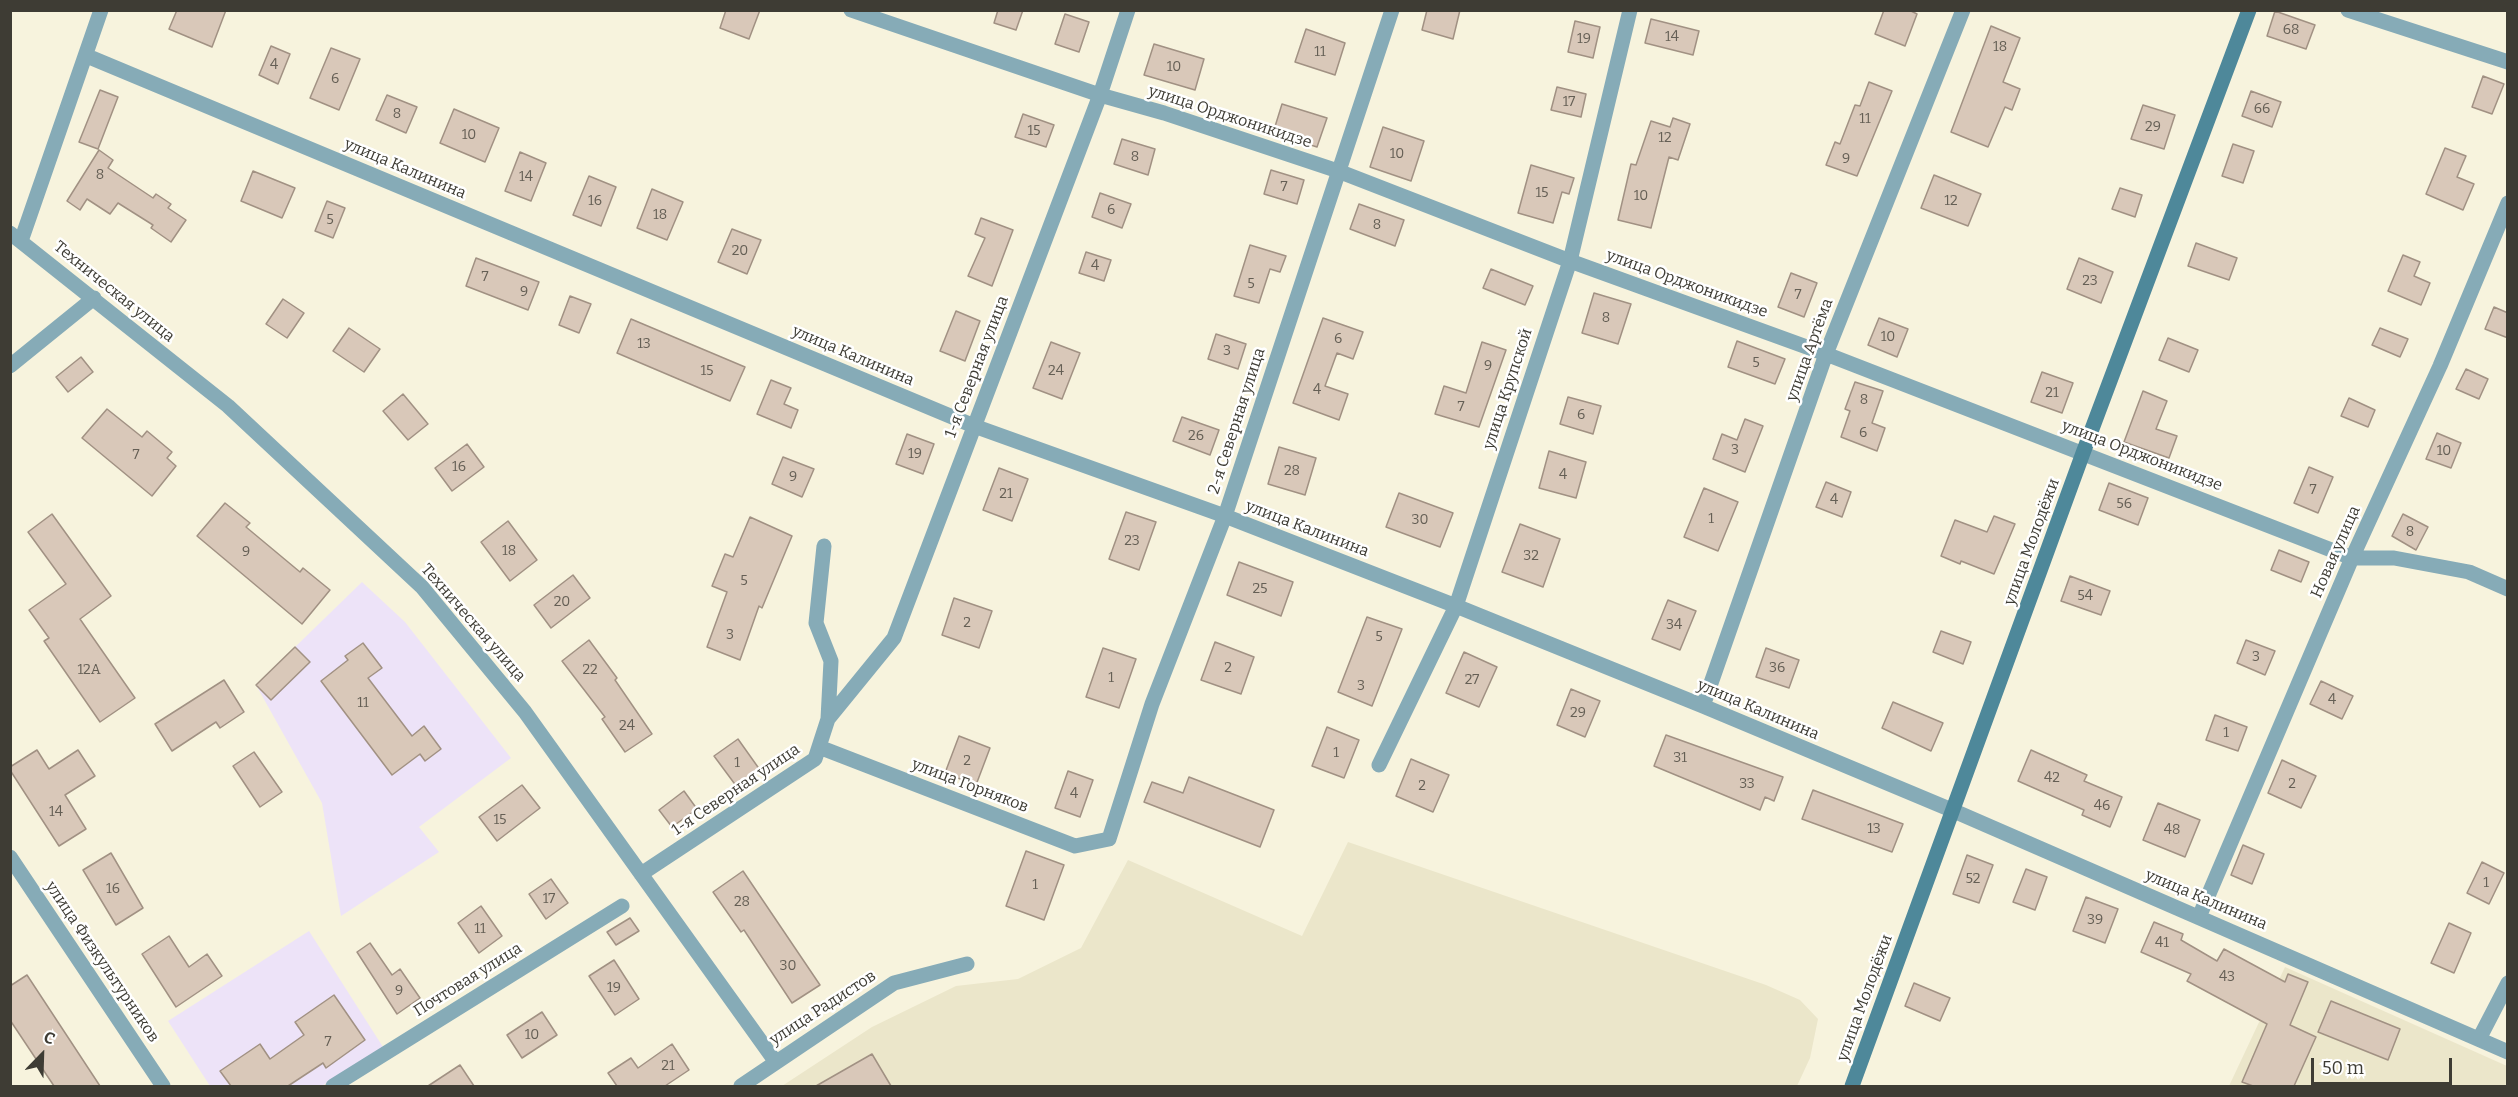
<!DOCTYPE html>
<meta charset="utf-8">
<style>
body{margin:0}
#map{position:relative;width:2518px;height:1097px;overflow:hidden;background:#f7f3dd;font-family:Bitter,serif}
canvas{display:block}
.frame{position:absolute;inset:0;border:12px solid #3e3c34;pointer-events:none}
.north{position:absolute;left:12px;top:1025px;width:60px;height:60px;-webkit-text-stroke:4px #fff;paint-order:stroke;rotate:23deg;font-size:16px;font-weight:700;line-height:24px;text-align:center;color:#3e3c34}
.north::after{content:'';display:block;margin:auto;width:21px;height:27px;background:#3e3c34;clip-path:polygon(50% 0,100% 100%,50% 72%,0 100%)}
.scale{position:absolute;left:2311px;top:1058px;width:141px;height:27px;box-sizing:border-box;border:3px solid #3e3c34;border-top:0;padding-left:8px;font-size:18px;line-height:21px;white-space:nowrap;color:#3e3c34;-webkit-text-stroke:4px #fff;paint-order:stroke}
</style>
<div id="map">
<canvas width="2518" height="1097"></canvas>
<div class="frame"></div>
<div class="north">С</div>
<div class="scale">50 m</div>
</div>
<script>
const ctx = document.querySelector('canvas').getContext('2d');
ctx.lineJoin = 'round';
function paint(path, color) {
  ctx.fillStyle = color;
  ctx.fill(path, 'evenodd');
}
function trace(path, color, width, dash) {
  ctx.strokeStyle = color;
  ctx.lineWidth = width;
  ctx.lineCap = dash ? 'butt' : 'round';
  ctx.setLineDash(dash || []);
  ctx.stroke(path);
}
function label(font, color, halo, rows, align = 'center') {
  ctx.font = font + ' Bitter,serif';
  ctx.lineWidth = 5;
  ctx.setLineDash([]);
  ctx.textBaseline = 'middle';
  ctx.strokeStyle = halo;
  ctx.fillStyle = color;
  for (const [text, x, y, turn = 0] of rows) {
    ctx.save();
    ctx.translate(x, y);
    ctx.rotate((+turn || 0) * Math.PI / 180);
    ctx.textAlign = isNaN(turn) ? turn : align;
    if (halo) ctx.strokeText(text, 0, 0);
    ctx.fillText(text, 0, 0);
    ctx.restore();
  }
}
const built = new Path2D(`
 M1348,842l418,143 34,15 18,19 -8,39 -13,28h-1015l90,-59 84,-41 62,-7 63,-31 47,-88 174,76z
 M2285,967l222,99v20h-278z`);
const education = new Path2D(`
 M362,582l43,40 106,136 -92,69 20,25 -98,64 -19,-113 -66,-118z
 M309,931l74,116 -61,39h-112l-42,-65z`);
const building = new Path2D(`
 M177,10h49l-14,37 -43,-18z
 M726,10h34l-11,29 -29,-11z
 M998,10h25l-7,20 -22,-7z
 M1427,10h33l-7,29 -31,-9z
 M1884,10h25l8,4 -12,32 -30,-12z
 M2275,11l40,14 -9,24 -39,-13z
 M1065,14l24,8 -10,30 -24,-8z
 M1651,19l48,12 -6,24 -48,-12z
 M1575,21l25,6 -7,31 -25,-6z
 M1991,26l29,12 -17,44 17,7 -8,21 -7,-3 -17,40 -37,-15z
 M1306,29l39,14 -10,32 -40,-13z
 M1154,44l50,15 -9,31 -51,-15z
 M271,46l19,8 -12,30 -19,-9z
 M331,48l29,11 -21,51 -29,-12z
 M2483,76l21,8 -12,30 -20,-7z
 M1869,82l23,9 -35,85 -31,-11 9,-23 5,2 15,-39 5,1z
 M1557,87l29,7 -5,23 -30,-7z
 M100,90l18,7 -20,52 -19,-7z
 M2251,91l30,11 -9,25 -30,-11z
 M387,95l30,12 -11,26 -30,-13z
 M1282,104l45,14 -10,29 -44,-14z
 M2143,105l32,10 -11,34 -33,-10z
 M454,109l45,19 -14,34 -45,-19z
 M1023,114l31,11 -8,22 -31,-10z
 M1673,118l17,6 -12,36 -9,-3 -18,71 -33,-8 13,-56 5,1 15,-44 19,6z
 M1383,127l41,14 -13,40 -41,-14z
 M1122,139l33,10 -7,26 -34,-11z
 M2233,144l21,7 -11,32 -21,-7z
 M2445,148l21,8 -9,21 17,7 -11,26 -37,-16z
 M99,150l14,10 -5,8 45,30 3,-4 15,10 -3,4 18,12 -15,22 -20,-14 2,-3 -35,-22 -8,11 -23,-15 -7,11 -13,-9z
 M520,152l26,11 -15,38 -26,-10z
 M1531,165l43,13 -5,16 -7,-2 -9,31 -35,-10z
 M1271,170l33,10 -7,24 -33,-10z
 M253,171l42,17 -13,30 -41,-17z
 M1934,175l47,19 -13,32 -47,-18z
 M589,176l27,11 -15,39 -28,-11z
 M2120,188l22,7 -7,22 -23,-8z
 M652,189l31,13 -16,38 -30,-12z
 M1100,193l31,11 -9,24 -30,-11z
 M327,201l18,7 -12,30 -18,-7z
 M1359,204l45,16 -9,26 -45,-17z
 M981,218l32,12 -21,56 -24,-10 17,-38 -10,-4z
 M732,229l29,11 -14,34 -29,-12z
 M2196,243l41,15 -8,22 -41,-14z
 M1250,245l36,11 -6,16 -10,-3 -11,34 -25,-7z
 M1086,252l25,8 -7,21 -25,-8z
 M2403,255l17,7 -6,14 16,7 -9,22 -33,-14z
 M476,258l63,24 -11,28 -62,-24z
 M2079,258l34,14 -12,31 -34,-14z
 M1491,269l42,17 -8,19 -42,-17z
 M1791,273l26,10 -13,34 -26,-10z
 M1594,293l37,11 -13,40 -36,-11z
 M570,296l21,8 -12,29 -20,-8z
 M283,299l21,14 -17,25 -21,-14z
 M2494,307l14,6v25l-23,-9z
 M956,311l24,10 -15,40 -25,-10z
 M1323,318l40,14 -10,27 -16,-6 -12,33 23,8 -9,26 -46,-17z
 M1879,318l29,11 -11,28 -29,-12z
 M631,319l114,48 -15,34 -113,-48z
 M349,328l31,21 -16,23 -31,-21z
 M2380,328l28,11 -8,18 -28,-12z
 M1216,334l30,10 -8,25 -30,-10z
 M2168,338l30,12 -9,22 -30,-12z
 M1737,341l48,18 -10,25 -47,-17z
 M1051,342l29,11 -18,46 -29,-11z
 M1482,342l24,8 -27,77 -44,-13 9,-28 22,7z
 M81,357l12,15 -25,20 -12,-15z
 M2466,369l22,10 -9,20 -23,-10z
 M2042,372l31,11 -11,30 -31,-11z
 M771,380l20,8 -7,16 14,6 -7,18 -34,-14z
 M1855,382l28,9 -11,32 13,5 -8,23 -36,-14 9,-26 -5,-2z
 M2143,391l24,10 -11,28 21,7 -8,22 -45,-16z
 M403,394l25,30 -20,16 -25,-29z
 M1568,397l33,9 -8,28 -33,-10z
 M2349,398l26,12 -7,17 -27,-11z
 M107,409l35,28 5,-6 25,21 -5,6 9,8 -24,30 -70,-58z
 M1182,417l37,13 -9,25 -37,-14z
 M1745,419l18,7 -18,46 -32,-13 9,-25 15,6z
 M2437,433l24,10 -10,25 -25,-9z
 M907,434l27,10 -11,30 -27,-10z
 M467,444l17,23 -32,24 -17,-23z
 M1279,447l37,11 -11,37 -37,-11z
 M1549,451l37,11 -10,36 -37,-10z
 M783,457l31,12 -12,28 -30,-13z
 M2309,467l24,10 -15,36 -24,-10z
 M999,468l29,11 -16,42 -29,-11z
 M1826,482l25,10 -9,25 -26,-10z
 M2109,483l39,15 -10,27 -39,-15z
 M1704,488l34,14 -20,49 -34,-14z
 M1399,493l54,20 -13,34 -54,-20z
 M225,503l25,20 -4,4 54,45 3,-4 27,22 -28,34 -105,-88z
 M1126,512l30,10 -17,48 -30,-11z
 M52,514l59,82 -31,23 55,79 -35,24 -56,-81 5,-3 -20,-28 37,-26 -38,-52z
 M2403,514l25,13 -12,23 -24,-14z
 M1994,516l21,8 -21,50 -33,-13 -1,3 -19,-8 14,-36 32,12z
 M750,517l42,19 -30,72 -3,-2 -19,54 -33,-13 20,-55 -15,-6 13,-32 8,3z
 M508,521l29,39 -27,21 -29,-39z
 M1520,524l40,15 -17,48 -41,-15z
 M2279,550l30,12 -8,20 -30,-12z
 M1239,562l54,20 -12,34 -54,-21z
 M573,575l17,23 -39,30 -17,-23z
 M2070,576l40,15 -9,24 -40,-14z
 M954,598l38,13 -13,37 -37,-13z
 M1668,600l28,11 -16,39 -28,-11z
 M1367,617l35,12 -30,77 -34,-14z
 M1941,631l30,11 -8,22 -30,-12z
 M589,640l28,38 -2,2 37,54 -27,18 -23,-33 3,-2 -43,-56z
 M2246,640l29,11 -10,24 -28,-12z
 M1215,642l39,15 -13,37 -40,-14z
 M363,643l19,25 -14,10 44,58 12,-10 17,23 -16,12 -5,-7 -28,21 -71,-94 27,-21 -3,-4z
 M295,647l15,15 -39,38 -15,-15z
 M1103,648l33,11 -17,49 -33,-11z
 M1766,648l33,12 -10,28 -33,-11z
 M1464,652l33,15 -18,40 -33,-14z
 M224,680l20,32 -24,16 -4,-6 -44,29 -17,-27z
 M2321,681l32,15 -11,23 -32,-15z
 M1571,689l29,12 -15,36 -28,-12z
 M1893,702l50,21 -12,28 -49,-23z
 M2215,715l32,12 -9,24 -32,-11z
 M1327,727l32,13 -15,38 -32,-12z
 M1666,735l117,42 -9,24 -9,-4 -5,13 -106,-44z
 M959,736l31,12 -14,37 -31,-12z
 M738,739l22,31 -23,17 -23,-31z
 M37,750l12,19 29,-19 17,26 -30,19 21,34 -27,17 -49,-76v-3z
 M2031,750l56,25 -3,6 38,16 -12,30 -28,-12 2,-5 -66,-29z
 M254,752l28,40 -22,15 -27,-41z
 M1411,759l38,16 -16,37 -37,-16z
 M2282,760l34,16 -15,32 -33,-15z
 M1068,771l25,9 -13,37 -25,-9z
 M1189,777l85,33 -14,37 -116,-45 8,-20 31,11z
 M522,785l18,23 -43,33 -18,-24z
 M1813,790l90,34 -11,28 -90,-33z
 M684,791l13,18 -25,18 -13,-17z
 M2158,803l42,17 -15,37 -42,-17z
 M2243,845l21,9 -12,30 -21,-9z
 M1026,851l38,14 -20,55 -38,-14z
 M111,853l32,55 -27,17 -33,-55z
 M1967,855l26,10 -14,38 -26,-9z
 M2482,862l22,11 -15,31 -22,-11z
 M2026,869l21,8 -12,33 -22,-8z
 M743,871l77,114 -28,18 -48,-73 -3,2 -28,-40z
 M551,879l17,24 -22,16 -17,-25z
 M2086,897l32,12 -13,34 -32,-12z
 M481,906l21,30 -23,17 -21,-30z
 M630,918l9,13 -23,14 -9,-13z
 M2154,922l29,12 -2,6 36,21 7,-12 61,33 3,-8 20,8 -18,43 26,12 -22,49h-41l-11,-4 25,-58 -80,-43 4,-7 -50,-22z
 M2449,923l22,10 -17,40 -23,-10z
 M169,936l20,31 18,-13 15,22 -46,31 -34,-53z
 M370,943l22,32 8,-6 20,29 -23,16 -40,-62z
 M614,960l25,39 -24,16 -26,-39z
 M27,975l73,111h-46l-44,-66v-34z
 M1914,983l36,15 -10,23 -35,-15z
 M334,995l31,45 -39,28 -3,-5 -35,23h-57l-11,-15 40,-27 10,15 34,-24 -9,-13z
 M2331,1001l69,28 -12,31 -70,-28z
 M542,1012l15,23 -35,23 -15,-23z
 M672,1044l17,26 -24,16h-48l-9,-13 23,-15 7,10z
 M872,1054l19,32h-75z
 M460,1065l14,21h-46z`);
const minor = new Path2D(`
 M851,10l249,85 64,18 174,58 232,90 256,93 526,204h42l75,14 39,17
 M2348,10l160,52
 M87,56l887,370 251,90 231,90 247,100 251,105 554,241
 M10,233l218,173 194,181 103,125 250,349
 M21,241l80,-231
 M10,366l84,-68
 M824,546l-8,77 15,38 -3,58
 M1703,706l123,-352 137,-344
 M819,747l256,99 34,-7 43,-135 73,-188 167,-506
 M1379,765l77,-159 114,-345 60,-251
 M641,874l174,-115 13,-40 66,-81 206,-543 28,-85
 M2199,917l153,-359 88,-192 68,-163
 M2479,1039l29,-56
 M333,1086l289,-180
 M741,1086l153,-103 73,-19`);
const tertiary = new Path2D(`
 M10,857l153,229`);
const secondary = new Path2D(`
 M1852,1086l231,-633 166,-443`);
const numberNames = [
 ["68",2291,30],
 ["14",1672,37],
 ["19",1584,39],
 ["18",2000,47],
 ["11",1320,52],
 ["4",274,65],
 ["10",1174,67],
 ["6",335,79],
 ["17",1569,102],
 ["66",2262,109],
 ["8",397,114],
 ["11",1865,119],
 ["29",2153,127],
 ["15",1034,131],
 ["10",469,135],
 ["12",1665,138],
 ["10",1397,154],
 ["8",1135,157],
 ["9",1846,159],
 ["8",100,175],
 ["14",526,177],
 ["7",1284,187],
 ["15",1542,193],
 ["10",1641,196],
 ["16",595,201],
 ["12",1951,201],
 ["6",1111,210],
 ["18",660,215],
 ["5",330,220],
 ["8",1377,225],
 ["20",740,251],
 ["4",1095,266],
 ["7",485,277],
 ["23",2090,281],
 ["5",1251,284],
 ["9",524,292],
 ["7",1798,295],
 ["8",1606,318],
 ["10",1888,337],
 ["6",1338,339],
 ["13",644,344],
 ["3",1227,351],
 ["5",1756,363],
 ["9",1488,366],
 ["15",707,371],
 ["24",1056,371],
 ["4",1317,390],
 ["21",2052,393],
 ["8",1864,400],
 ["7",1461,407],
 ["6",1581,415],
 ["6",1863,433],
 ["26",1196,436],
 ["3",1735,450],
 ["10",2444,451],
 ["19",915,454],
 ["7",136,455],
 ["16",459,467],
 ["28",1292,471],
 ["4",1563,475],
 ["9",793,477],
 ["7",2313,490],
 ["21",1006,494],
 ["4",1834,500],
 ["56",2124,504],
 ["1",1711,519],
 ["30",1420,520],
 ["8",2410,532],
 ["23",1132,541],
 ["18",509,551],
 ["9",246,552],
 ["32",1531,556],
 ["5",744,581],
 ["25",1260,589],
 ["54",2085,596],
 ["20",562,602],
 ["2",967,623],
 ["34",1674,625],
 ["3",730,635],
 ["5",1379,637],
 ["3",2256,657],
 ["2",1228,668],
 ["36",1777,668],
 ["12А",89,670],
 ["22",590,670],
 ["1",1111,678],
 ["27",1472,680],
 ["3",1361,686],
 ["4",2332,700],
 ["11",363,703],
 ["29",1578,713],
 ["24",627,726],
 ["1",2226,733],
 ["1",1336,753],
 ["31",1680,758],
 ["2",967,761],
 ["1",737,763],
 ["42",2052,778],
 ["33",1747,784],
 ["2",2292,784],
 ["2",1422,786],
 ["4",1074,794],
 ["46",2102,806],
 ["14",56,812],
 ["15",500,820],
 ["13",1874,829],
 ["48",2172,830],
 ["52",1973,879],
 ["1",2486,883],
 ["1",1035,885],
 ["16",113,889],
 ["17",549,899],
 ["28",742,902],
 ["39",2095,920],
 ["11",480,929],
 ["41",2162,943],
 ["30",788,966],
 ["43",2227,977],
 ["19",614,988],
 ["9",399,991],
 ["10",532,1035],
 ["7",328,1042],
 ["21",668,1066]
];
const streetNames = [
 ["улица Орджоникидзе",1230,117,18],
 ["улица Калинина",405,169,23],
 ["улица Орджоникидзе",1687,284,20],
 ["Техническая улица",114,292,39],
 ["улица Артёма",1810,350,-70],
 ["улица Калинина",853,356,23],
 ["1-я Северная улица",977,367,-69],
 ["улица Крупской",1508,389,-72],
 ["2-я Северная улица",1237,421,-72],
 ["улица Орджоникидзе",2142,456,21],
 ["улица Калинина",1307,529,21],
 ["улица Молодёжи",2032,542,-70],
 ["Новая улица",2336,552,-66],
 ["Техническая улица",473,623,49],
 ["улица Калинина",1758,710,23],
 ["улица Горняков",970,786,21],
 ["1-я Северная улица",736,790,-34],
 ["улица Калинина",2206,900,23],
 ["улица Физкультурников",102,962,56],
 ["Почтовая улица",468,980,-32],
 ["улица Молодёжи",1865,998,-70],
 ["улица Радистов",823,1008,-33]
];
paint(built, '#ebe6ca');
paint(education, '#ede3f8');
paint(building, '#d9c8b9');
trace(building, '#a19183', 1.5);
trace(minor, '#86abb7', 15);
trace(tertiary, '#86abb7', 15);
trace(secondary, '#4e889a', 15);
label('14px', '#655f55', null, numberNames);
label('16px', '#3e3c34', '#fff', streetNames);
</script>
